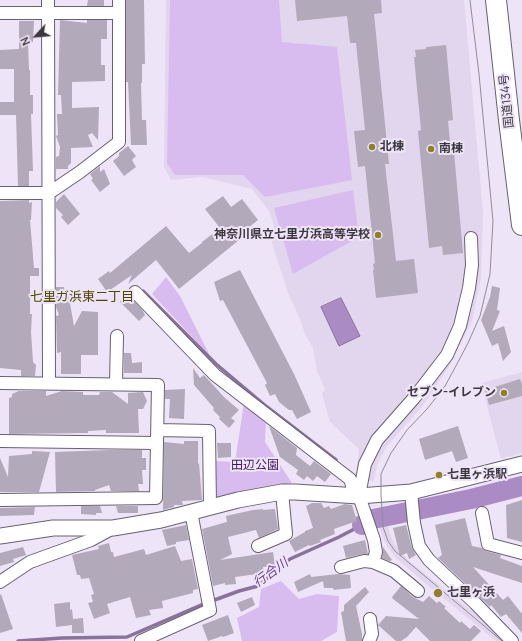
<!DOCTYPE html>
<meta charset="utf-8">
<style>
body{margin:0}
#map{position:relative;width:522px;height:641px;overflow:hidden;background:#eee4f7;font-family:Manrope,sans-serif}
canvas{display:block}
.north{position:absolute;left:16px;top:16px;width:40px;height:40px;-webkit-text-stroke:3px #eee4f7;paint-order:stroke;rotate:244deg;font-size:11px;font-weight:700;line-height:16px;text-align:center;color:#3b383f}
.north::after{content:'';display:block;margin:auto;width:14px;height:18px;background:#3b383f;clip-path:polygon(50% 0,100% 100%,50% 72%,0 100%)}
</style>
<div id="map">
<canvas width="522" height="641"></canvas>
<div class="north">N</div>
</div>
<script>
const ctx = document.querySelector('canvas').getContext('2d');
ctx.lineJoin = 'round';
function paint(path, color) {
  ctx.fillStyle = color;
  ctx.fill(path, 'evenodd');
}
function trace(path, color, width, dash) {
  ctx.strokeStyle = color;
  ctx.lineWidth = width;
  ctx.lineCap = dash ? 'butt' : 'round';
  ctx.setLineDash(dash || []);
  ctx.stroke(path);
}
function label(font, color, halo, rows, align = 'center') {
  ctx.font = font + ' Manrope,"Noto Sans JP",sans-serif';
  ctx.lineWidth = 4;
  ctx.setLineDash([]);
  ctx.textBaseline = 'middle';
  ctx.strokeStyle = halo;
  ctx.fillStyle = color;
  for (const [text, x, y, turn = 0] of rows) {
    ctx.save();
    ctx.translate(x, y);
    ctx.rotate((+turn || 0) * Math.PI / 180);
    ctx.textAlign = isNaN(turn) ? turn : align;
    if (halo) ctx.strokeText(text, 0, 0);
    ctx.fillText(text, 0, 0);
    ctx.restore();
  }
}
const built = new Path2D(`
 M166,0h298l19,212 -2,66 -9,43 -22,44 -25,38 -38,43 -9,17 -5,19 -9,-4 2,-4 -9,-5 2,-20 -29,-27 -8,-28 3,-5 -8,-18 -4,-23 -8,-14 -5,-15 -12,-26 -16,-50 2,-17 -5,-15 -17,-22 -50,-12 -31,3 -7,-13z
 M522,372v81l-21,6 -20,-76z
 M387,521l2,10 5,12 15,18 84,67 13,13h-10l-71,-58 -29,-25 -9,-12 -6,-13 -3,-11z`);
const green = new Path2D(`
 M170,0h109l3,42 55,5 15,133 -87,17 -22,-22h-68l-8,-12z
 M353,190l6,47 -66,37 -19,-66z
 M166,277l14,19 30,60 -58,-62z
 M244,403l22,16 -1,23 27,41 -41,7 -36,8v-37l20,1z
 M281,581l18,18 18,-5 22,2 -2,36 -16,9h-79l-5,-23 22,-11 2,-18z`);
const water = new Path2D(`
 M341,298l19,38 -21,10 -18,-39z`);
const stream = new Path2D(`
 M143,291l73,73 51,43 69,53
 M18,641l44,-3 65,-1 74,-32 38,-14 19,-5 32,-27 49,-22 23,-12`);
const river = new Path2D(`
 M362,525l11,-6 98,-20 51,-13`);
const building = new Path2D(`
 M88,0h16v6h-17z
 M126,0h18l1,64h-3v19h-1l1,37h4l1,25h-16l-3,-63h-2z
 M295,0h86l1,13 -8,1 15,150h-4l11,97 18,-2 4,34 -42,5 -3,-28h1l-1,-6 2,-1 -10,-97 -7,1 -4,-36 11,-1 -9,-87h-6l-3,-27 -50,5z
 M60,20l27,3v-3h20v19h-6v26h4v16l-33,1v26l27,-1 -1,33 -6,-7 -4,2 5,12 -22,1v15l-3,3v3h-12v-12l3,-1 1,-9 -4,-11 2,-1 -1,-21h5l-1,-19h-3z
 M19,21h15l-1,21h-5l1,28h1v25h3v19h-2l2,57h-4v15h-11l-2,-71h-16v-13h14v-33h-14v-19l19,-1z
 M446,45l7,75 -5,1 3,31h3l9,101 -20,2 -1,-9 -13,2 -11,-117 3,-1 -7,-73h2l-1,-7 11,-1v-2z
 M128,146l8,10 -4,4 4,7 -12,9 -11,-15 6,-5v-3z
 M100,166v6l4,-3 6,15 -10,8 -9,-12 2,-1 -3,-5z
 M64,194l16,20 -12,11 -7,-8 2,-2 -7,-7v-6z
 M223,196l8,11 11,-8 16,21 -10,8 2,3 -71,58 -23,-29 -28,24 4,-9 -25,17 -9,-13 11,-8 1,2 56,-47 23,27 13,-10v-1l18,-14 -15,-19z
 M29,200v3l3,-1 -1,18h-1l4,48h5v8h-9v38h2l-1,18 2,30 3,3 -1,11h-14v-6l-21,-2v-167z
 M240,270l54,104 17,38 -14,7 -5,-9h-3l-10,-8 -4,-8 -5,2 -5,-11 2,-2 -44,-83 -3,1 -6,-19z
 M492,286l8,2 -3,22 3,1 -8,20 12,-5 7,26 -8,9 -5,-18 -6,3 -11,-26 9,-23z
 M56,287h8l1,5h3l6,34 8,-15 16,1v43h-17v19h-20v-22l-4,1 -1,-37 3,-1 -3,-8z
 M125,291l18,20 2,4 -6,6 -19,-19z
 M124,353h7l1,10 10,-1v11h-18z
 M193,368l7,10 4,-3 20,22 15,13 -8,8 4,3 -6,7 -10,-9 1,-2 -7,-7 1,-2 -20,-23z
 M520,379l2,6v11l-33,9 -4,-15z
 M185,389l-1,30 -15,-1 1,-19h-5v-9z
 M19,391h27v5l16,-5 21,1v3h16l1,-3h12l16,12v-11l15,-1 4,9 -4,8h-5l1,24h-33v-3l-18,1v2l-79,1v-36l3,-1v-3z
 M269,426l28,22 -1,7 14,11 4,-5 17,13 -6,8 -8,-6 -4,5 -6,-5 -3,4 -8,-6 2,-4 -18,-13z
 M458,426l10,32 -12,4 -4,-11 -27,9 -6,-21z
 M184,441h14v23l1,-1 3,37 -20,1 1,4h-9v2l-11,3 1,-68 20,2z
 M217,443h14v14l-13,1z
 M110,450h32v8h4v12h-4l1,14h-5l1,7h-28l-2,-6 -14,5v1l-39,1 -1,-40z
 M32,451l18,1 -11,40h-39v-34l8,19 1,-21 23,-2z
 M522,500v42l-15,-4 -1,-33z
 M312,503h9l3,5 5,-2 2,3 14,-5 7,1 5,16 -23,8 1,5 -15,6 1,2 -11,4 -1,-1 -14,7 -6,-11 16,-9v-1l8,-3 -7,-22z
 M81,506h19l2,7h-6v2l-15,-1z
 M116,506h22v7h-20z
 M0,507v1l35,-1 -1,8 -34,1z
 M263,509v1l12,-1 3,20 -19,9 -3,-8 -28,7 4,17 -12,6 53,-8 2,14 -12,1 1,6 -29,4 1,7 -11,1v-2l-12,3 -11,-57 25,-7 -1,-6 27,-6z
 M465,518l7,28 10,2 4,3 15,4 -1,3 22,8v17l-49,-16 30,33 5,-4 14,18v19l-16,-19 -5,3 -10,-12 -1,2 -52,-49 4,-3 -7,-30z
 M186,525l3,15 -13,2v2l-9,2 -5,-16z
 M406,525l6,23 4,7 -7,4 -2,-6 -7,3 -7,-28z
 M365,540l3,14h-6l-16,4 -3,-12z
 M109,543l2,9h2l1,5 30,-8 2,6 29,-9 6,15 11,-2 6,30 -5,1v3l-31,8 1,7 -14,2 2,5 -15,3 -6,-21 -23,7 3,9 -16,6 -6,-16 5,-1 -2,-7 3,-1 -5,-16 -8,1 -1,-4h-3l-5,-20 27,-6 -1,-3z
 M23,547l3,8 -13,4 1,3 -14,4v-13z
 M383,547l9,13 -2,1 -8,-3z
 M310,574l1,3 27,-3 12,1 1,13 -17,2 -1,-2h-9l-1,-7 -25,11 -4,-10z
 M401,586l12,11 10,5 6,-6 8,7 2,-2 7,6 -2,1 16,15 1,-2 9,8 4,-4 7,6 -10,10h-41l-14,-14 -9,10 -6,4h-5l-18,-16 8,-9 33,3 -26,-20 -1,-2z
 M365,587l4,5 -13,14 6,28v7h-16l-5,-29 3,-1v-6z
 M1,594l12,35 -13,4v-38z
 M252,597l3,8 -14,7 -4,-9z
 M70,602v8l2,-1 1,10 10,-1 1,15h-12v-8l-16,2 -2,-23z
 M228,615l6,18 -11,4 -1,-1 -14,5 -6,-16z`);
const minor = new Path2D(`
 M48,0l1,383
 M0,13h119
 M0,193h49l31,-21 39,-30v-142
 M135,292l80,83 135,104 2,6v10
 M0,383l158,2 -2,113 -156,2
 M116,384l1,-48
 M158,430l51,1 1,76
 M0,441l157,2
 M411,492l3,31 5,23 10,14 46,43 37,38
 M482,513l6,31 34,9
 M258,546l28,-12 -4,-42
 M341,567l23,-6 9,1
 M0,582l30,-20 61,-22 22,-12
 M418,591l-24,-20 -21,-9 3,-10 -2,-12 -15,-44 6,-32 12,-24 37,-42 33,-43 13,-29 9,-38 3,-23 -1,-27
 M141,641l69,-31 -19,-98
 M369,641l3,-7 -2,-15`);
const tertiary = new Path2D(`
 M0,536l53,-8h60l48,-8 77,-20 44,-8h13l64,4 52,-4 111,-28`);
const trunk = new Path2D(`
 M496,0l13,120 13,105`);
const tram = new Path2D(`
 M470,0l9,74 14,147 -3,53 -10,42 -12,27 -11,21 -12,22 -18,23 -20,21 -16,23 -10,21v20l2,33 5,14 7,10 107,90`);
const markers = [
 [372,147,4,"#908128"],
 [431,149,4,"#908128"],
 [378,235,4,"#908128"],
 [504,393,4,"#908128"],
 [439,475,4,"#908128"],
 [438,593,5,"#908128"]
];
const streetNames = [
 ["国道134号",507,101,-96]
];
const poiNames = [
 ["北棟",380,147],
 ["南棟",439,149],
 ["神奈川県立七里ガ浜高等学校",370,235,"right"],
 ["セブン-イレブン",496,393,"right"],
 ["七里ヶ浜駅",447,475],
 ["七里ヶ浜",447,593]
];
const parkNames = [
 ["田辺公園",255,466]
];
const neighbourhoodNames = [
 ["七里ガ浜東二丁目",82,297]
];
const waterNames = [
 ["行合川",271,573,-36]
];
paint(built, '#e2d5ee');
paint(green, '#d8bcf0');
paint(water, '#aa8bc3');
trace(water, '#89729b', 1);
trace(stream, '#89729b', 3.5);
trace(river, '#aa8bc3', 20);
paint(building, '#b2a9ba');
trace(minor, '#686070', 14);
trace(tertiary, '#686070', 17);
trace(trunk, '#686070', 22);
trace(minor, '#fff', 12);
trace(tertiary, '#fff', 15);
trace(trunk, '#fff', 20);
trace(tram, '#918b98', 1);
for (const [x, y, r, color] of markers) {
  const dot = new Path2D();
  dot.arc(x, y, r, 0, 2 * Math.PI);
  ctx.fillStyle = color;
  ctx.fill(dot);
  trace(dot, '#eee4f7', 1.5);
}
label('12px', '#3b383f', '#eee4f7', streetNames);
label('bold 12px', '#3b383f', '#eee4f7', poiNames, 'left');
label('12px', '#40175a', '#eee4f7', parkNames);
label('13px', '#504602', '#eee4f7', neighbourhoodNames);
label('italic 13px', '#694086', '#eee4f7', waterNames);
</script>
